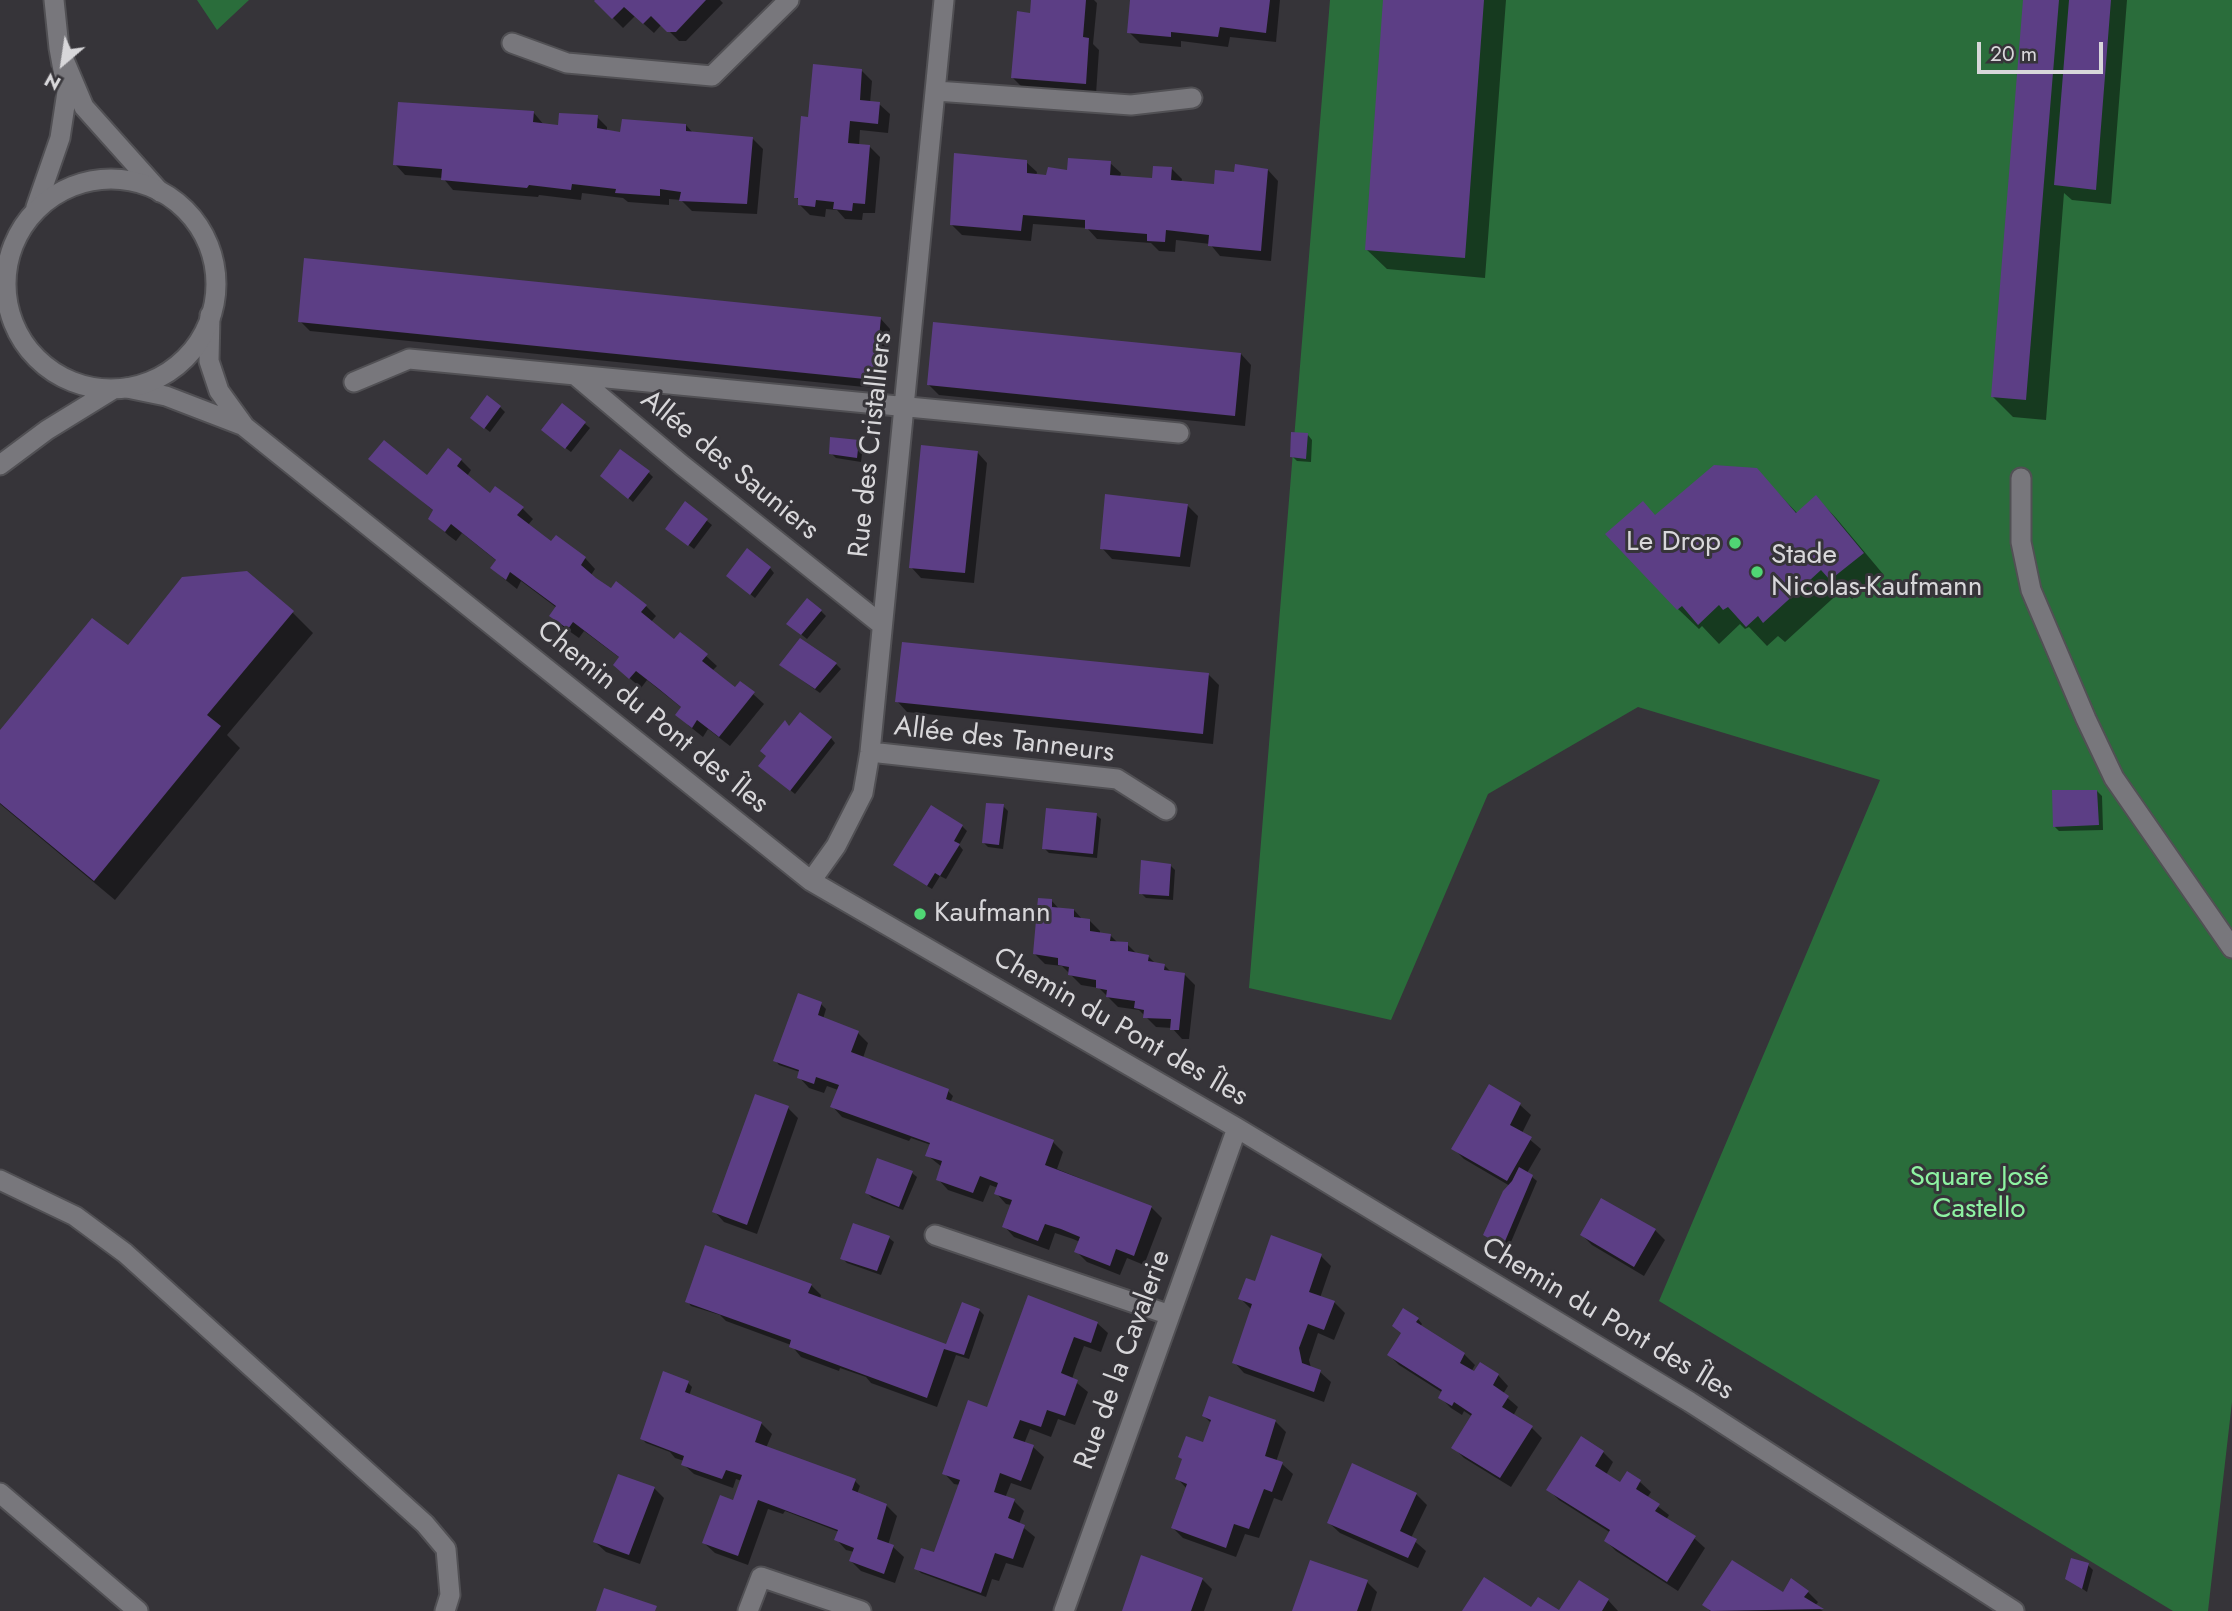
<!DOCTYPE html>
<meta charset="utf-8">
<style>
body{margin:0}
#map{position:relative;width:2232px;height:1611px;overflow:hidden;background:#363439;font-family:Jost,sans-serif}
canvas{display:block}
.north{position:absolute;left:28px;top:28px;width:70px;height:70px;-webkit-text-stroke:5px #363439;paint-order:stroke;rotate:209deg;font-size:19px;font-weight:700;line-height:28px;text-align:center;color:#d8d7da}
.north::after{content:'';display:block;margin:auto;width:24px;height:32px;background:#d8d7da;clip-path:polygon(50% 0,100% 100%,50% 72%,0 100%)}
.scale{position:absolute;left:1977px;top:42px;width:126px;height:32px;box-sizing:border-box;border:4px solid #d8d7da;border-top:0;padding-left:9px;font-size:21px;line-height:24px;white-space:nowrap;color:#d8d7da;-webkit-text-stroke:5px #363439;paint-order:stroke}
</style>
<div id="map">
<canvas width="2232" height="1611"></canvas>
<div class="north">N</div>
<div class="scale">20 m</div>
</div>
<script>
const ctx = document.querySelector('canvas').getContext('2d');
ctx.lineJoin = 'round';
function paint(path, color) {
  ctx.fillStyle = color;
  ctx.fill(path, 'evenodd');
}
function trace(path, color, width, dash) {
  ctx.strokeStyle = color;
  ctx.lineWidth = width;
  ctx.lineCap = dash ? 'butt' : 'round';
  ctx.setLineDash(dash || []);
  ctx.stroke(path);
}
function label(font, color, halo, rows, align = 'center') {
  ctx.font = font + ' Jost,sans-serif';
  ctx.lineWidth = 6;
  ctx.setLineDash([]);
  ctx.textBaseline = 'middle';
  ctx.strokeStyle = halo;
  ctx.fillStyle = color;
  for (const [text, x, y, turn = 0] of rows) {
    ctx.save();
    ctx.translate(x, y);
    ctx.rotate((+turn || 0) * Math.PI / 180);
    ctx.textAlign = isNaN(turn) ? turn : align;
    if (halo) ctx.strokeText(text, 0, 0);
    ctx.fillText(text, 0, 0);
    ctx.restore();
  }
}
const green = new Path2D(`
 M197,0h52l-32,30z
 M1330,0h902v1402l-24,209h-35l-514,-310 221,-521 -242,-73 -150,87 -97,226 -142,-32z`);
const shadow = new Path2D(`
 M598,0h122l3,3 -37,38h-7l-17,-17 -8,9 -19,-17 -12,12 -27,-27z
 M1032,0h62l3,3 -4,41 6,6 -3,44 -73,-6 -10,-10 18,-63z
 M1132,0h148l-4,42 -46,-5 -2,10 -47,-6v6l-41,-4 -11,-11z
 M1385,0h121l-21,278 -98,-9 -21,-20z
 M2024,0h103l-16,204 -39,-4 -8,-7 -18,227 -33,-3 -21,-21z
 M862,71l10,10 -2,22 9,1 11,10 -2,19 -28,-3 -1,16 11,1 10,10 -5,56h-12l-1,7 -17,-1 -8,-9 -11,-1 -1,8 -15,-2 -10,-10v-4l-4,-4 13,-78z
 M534,113l10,12 15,2 38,-10 10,10v4l15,3 64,-9 7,8 60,6 10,10 -6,65 -65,-3 -11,-11 -12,-1v6l-41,-3 -5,-4 -41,-5 -1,7 -42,-5 -1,2 -85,-7 -10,-12 -38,-3 -10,-11z
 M1026,162l11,10 -1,4 12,1 62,-14 11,10 -1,4 33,3 18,-12 11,11 -1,4 35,3 20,-12 32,-4 10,11 -7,80 -51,-5 -10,-12 -34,-4 -1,12 -16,-1 -8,-8 -54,-4 -10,-11 -54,-4 -2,17 -69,-6 -10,-10z
 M880,318l10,11 -6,60 -574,-58 -10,-10z
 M1241,354l10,11 -6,61 -306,-31 -11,-11z
 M562,405l28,23 -19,24 -23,-17z
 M500,407l5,5 -15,20 -13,-10z
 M1308,435l4,5 -1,22 -14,-1 -5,-5z
 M858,442l5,4 -2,16 -25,-4 -5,-5z
 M977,452l10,11 -13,120 -53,-5 -10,-11z
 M371,459l57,18 33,-17 10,10 -4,6 23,19 32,13 11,11 -5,6 24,18 4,-6 29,21 10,11 -4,6 20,15 35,16 10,10 -5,6 24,20 31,14 11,10 -5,5 24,19 5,-7 23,21 -34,42 -22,-17 -5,8 -15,-12 -6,-17 -35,-28 -6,8 -15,-13 -6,-17 -36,-27 -5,7 -17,-12 -11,-10 6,-8 -36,-27 -4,8 -14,-11 -10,-10 5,-6 -36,-29 -6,8 -8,-6 -17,-16 4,-7z
 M1756,470l42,44 18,-17 20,21 47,56 -31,25 -10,-9 -57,52 -7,-6 -11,10 -18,-19 -4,2 -5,-5 -21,20 -17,-18 -3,3 -21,-20 -23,-93z
 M648,472l5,5 -20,25 -26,-22z
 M686,504l26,21 -18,24 -22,-16z
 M1187,505l11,11 -8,51 -78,-8 -10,-11z
 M770,568l4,5 -19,25 -22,-18z
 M821,611l5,5 -19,23 -14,-11z
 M292,612l21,21 -86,102 13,13 -125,152 -115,-96v-71l128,-85z
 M836,664l5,5 -21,24 -34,-24z
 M1209,675l10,10 -6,59 -306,-32 -10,-11z
 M790,728l41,10 4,5 -40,51 -30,-24 3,-14z
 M2097,791l5,5 1,34 -44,1 -5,-5z
 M1003,806l5,5 -5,38 -15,-2 -5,-5z
 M1096,815l5,4 -4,39 -48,-5 -5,-5z
 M962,826l5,5 -8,14 4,5 -17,29 -6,-3 -8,13 -32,-20z
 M1170,865l5,5 -2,30 -27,-2 -5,-5z
 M1051,900l9,10h14l9,10 7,1 10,10v3l10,1 8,8 9,1 11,11 11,2 7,7 8,1 8,8 13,2 10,10 -6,54h-7l-10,-11 -16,-1 -17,-17 -21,-3 -19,-19 -18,-3 -19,-19 -17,-2 -10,-10z
 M821,1004l5,5 -3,10 35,14 10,10 -5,15 85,33 5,5 -3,7 103,39 10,10 -6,17 94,38 11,11 -18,47 -17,-7 -7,17 -33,-13 -11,-11 4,-9 -7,-3 -18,-6 -6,17 -35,-13 -10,-11 7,-21 -5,-1 -10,-11 2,-5 -8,-3 -7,17 -35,-12 -10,-11 4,-12 -15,-12 4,-10 -20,-7 -2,3 -67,-24 -10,-11 6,-16 -11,-4 -3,7 -15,-5 -10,-11 1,-5 -21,-7 -4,-5z
 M1489,1087l31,18 11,10 -9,18 19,16 -14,24 10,8 -29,68 -23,-14 25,-49 -46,-27 -11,-11z
 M788,1108l10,10 -41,116 -33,-12 -10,-11z
 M912,1173l5,4 -14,33 -31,-12 -5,-5z
 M1655,1230l10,10 -21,36 -52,-31 -10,-10z
 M889,1238l5,4 -13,33 -34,-12 -5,-5z
 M1321,1256l10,10 -11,32 14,4 11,11 -11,27 -16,-7 -9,27 2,8 9,4 11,10 -7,20 -80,-29 -10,-11 17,-53 -11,-11 16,-15z
 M811,1285l10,10 -1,4 127,47 32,-36 5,5 -15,44 -13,-4 -19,52 -66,-24 -5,-6 -26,-9 -1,3 -38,-14 -10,-12 -65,-24 -6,-6 -29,-9 -4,-5z
 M1029,1297l68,26 11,10 -7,19 -17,-6 -8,21 -4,12 16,13 -13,33 -17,-6 -7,18 -21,-8 -6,15 9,3 11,10 -13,33 -20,-7 -6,15 9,3 10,10 -5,13 16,13 -12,31 -17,-5 -7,18 -7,-2 -6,18 -65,-24 -5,-5 26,-11 18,-72 -6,-1 -10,-11 44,-64z
 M1418,1319l4,5 -2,3 44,27 11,11 -4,7 27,3 10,11 -5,8 15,13 -5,9 19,12 10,10 -31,49 -47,-29 -10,-10 19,-31 -9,-6 -2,4 -11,-7 -11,-11 3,-4 -44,-28 -10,-10z
 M688,1383l4,4 -3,9 72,27 11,11 -6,14 89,33 5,5 -3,8 29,11 11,11 -9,29 5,2 11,10 -9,26 -34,-12 -10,-10 3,-9 -8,-2 -10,-11 3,-7 -54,-21 -2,3 -15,-5 -20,56 -33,-12 -11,-10 30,-41 8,-21 -6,-2 -3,9 -39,-14 -11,-10 1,-3 -9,-3 -5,-6 -24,-9 -4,-4z
 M1210,1399l66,23 10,10 -10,30 6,2 11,10 -11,27 -8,-3 -15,40 -14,-4 -9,23 -53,-19 -10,-10 14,-39 -10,-11 27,-34 8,-20 -8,-8z
 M1603,1452l10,10 -7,13 15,9 7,-11 12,9 11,10 -4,6 22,17 -3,5 28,18 11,10 -27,43 -62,-40 -10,-10 5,-8 -52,-33 -10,-10z
 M654,1488l10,10 -24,66 -34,-12 -11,-10z
 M1416,1494l11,11 -16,33 15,13 -8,17 -78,-35 -11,-10z
 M2088,1565l5,5 -6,22 -20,-14z
 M1202,1579l10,10 -8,22h-80z
 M1367,1582l10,10 -6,19h-77z
 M1808,1592l10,10 -3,4 8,5h-113l-5,-6z
 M1608,1600l10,11h-58z`);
const building = new Path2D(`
 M595,0h111l-30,32h-9l-16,-16 -8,8 -19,-17 -12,12 -18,-18z
 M1031,0h55l-3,37 6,1 -3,46 -75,-6 6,-67 13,2z
 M1130,0h140l-4,33 -46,-6 -2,10 -47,-5v5l-44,-4z
 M1383,0h101l-19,258 -100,-8z
 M2023,0h36l-33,400 -35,-3z
 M2069,0h42l-15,190 -42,-5z
 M813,64l49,5 -2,31 20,2 -2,22 -28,-3 -2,22 22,2 -5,59 -12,-1 -1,8 -19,-2 1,-7 -18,-2 -1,7 -17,-2v-7h-4l7,-82 7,1z
 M398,102l136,9 -1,11 25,3 1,-12 39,2 -1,13 23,4 2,-13 64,5v7l67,6 -6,67 -68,-3 2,-9 -21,-3v7l-45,-3 1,-4 -44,-5 -1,6 -42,-5 -2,3 -86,-8 1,-11 -49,-4z
 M954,153l73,7v13l19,2 2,-8 19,3 1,-12 43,3 -1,14 42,3 1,-12 19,1 -1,13 43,4 1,-14 19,2 1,-8 33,5 -7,82 -53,-5 1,-11 -43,-5 -1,12 -18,-1v-7l-62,-5v-9l-62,-5 -2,16 -71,-6z
 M304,258l577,59 -6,63 -577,-58z
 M933,322l308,31 -6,63 -308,-31z
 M487,395l14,11 -17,23 -14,-11z
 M562,403l24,19 -21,27 -24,-19z
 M1291,432l17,1 -2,26 -16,-2z
 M830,437l29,3 -2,18 -28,-4z
 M384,440l43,35 21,-27 14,11 -5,7 33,27 5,-7 29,21 -7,8 34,26 5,-6 30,22 -5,8 15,13 15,10 5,-7 31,24 -6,7 33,27 6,-7 28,22 -6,7 19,15 14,11 5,-6 15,11 -36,45 -22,-17 -5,8 -17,-13 6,-8 -22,-18 -23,-18 -7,8 -16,-14 6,-8 -46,-35 -5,7 -19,-13 7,-10 -46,-34 -4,8 -16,-12 6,-8 -45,-36 -6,8 -17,-13 5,-9 -65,-51z
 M921,445l57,6 -13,122 -56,-5z
 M620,449l30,22 -22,28 -28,-23z
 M1714,465l43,3 39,45 20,-18 48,58 -34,27 -9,-10 -58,53 -5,-7 -12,11 -18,-20 -5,3 -4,-5 -21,20 -16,-19 -5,4 -72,-76 38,-33 12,14z
 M1105,494l83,10 -8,53 -80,-8z
 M685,501l23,18 -20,27 -23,-17z
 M747,548l24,19 -21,28 -24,-19z
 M247,571l47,40 -87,104 14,11 -127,155 -94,-78v-73l92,-112 36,27 54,-68z
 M807,598l15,12 -21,25 -15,-11z
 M800,638l37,25 -22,26 -36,-24z
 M902,642l307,31 -6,61 -308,-32z
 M800,712l32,25 -42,54 -32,-25 8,-10 -6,-5 12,-15 13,-16 4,6z
 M2052,790h45l2,35 -46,2z
 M986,803l18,1 -5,41 -17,-2z
 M931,805l32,20 -9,16 6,3 -20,32 -5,-3 -8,13 -34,-21z
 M1046,808l51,5 -4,41 -51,-5z
 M1141,860l30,4 -2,32 -30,-2z
 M1038,898l14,1v8l22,2v8l16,2v12l21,3 -1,7 18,1v9l21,4 -1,6 17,3 -1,6 21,3 -6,57h-9l1,-11 -28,-1 1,-8 -10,-2 1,-7 -29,-4 1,-7 -11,-2v-8l-28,-5 1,-8 -11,-2v-7l-25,-4z
 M798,993l24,9 -4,13 41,16 -8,21 98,37 -3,10 108,41 -9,25 107,41 -18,50 -18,-7 -6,17 -36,-14 6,-15 -19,-8 -16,-5 -7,17 -36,-14 10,-27 -18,-6 4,-11 -18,-7 -7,17 -37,-13 6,-19 -17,-5 5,-13 -100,-36 9,-22 -23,-8 -2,7 -17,-6 2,-8 -26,-9z
 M1489,1084l32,19 -11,22 22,12 -25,44 -56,-32z
 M755,1094l34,12 -42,119 -35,-13z
 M877,1158l36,13 -14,36 -34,-14z
 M1519,1167l14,8 -30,71 -20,-11 20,-44 9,-10z
 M1601,1198l55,31 -22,38 -54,-32z
 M853,1223l37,13 -13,35 -37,-12z
 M1271,1235l51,19 -13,38 26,9 -11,29 -16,-6 -9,24 3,15 19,7 -7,22 -82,-29 20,-59 -14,-5 8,-21 9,3z
 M705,1245l107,39 -4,9 138,51 16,-42 18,7 -16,46 -20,-6 -17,49 -138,-51 2,-7 -106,-38z
 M1028,1295l70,27 -7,21 -17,-6 -7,19 -6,17 17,7 -13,36 -18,-6 -6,17 -21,-7 -7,18 21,7 -6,18 -7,18 -21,-8 -6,19 21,7 -7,19 17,7 -12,34 -18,-6 -14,40 -67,-24 7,-21 13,4 26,-72 -18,-6 26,-74 19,7z
 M1403,1308l16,10 -3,4 49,31 -5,10 14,8 6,-9 19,12 -6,11 16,11 -7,11 31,19 -33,52 -49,-30 21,-34 -18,-12 -2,4 -14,-8 4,-8 -55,-35 14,-22 -9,-7z
 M663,1371l26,10 -4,11 77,30 -7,20 101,37 -4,11 35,14 -10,35 17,6 -10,29 -35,-13 5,-13 -20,-8 4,-10 -80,-30 -20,56 -36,-13 18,-48 13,5 9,-25 -16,-5 -4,9 -41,-14 3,-9 -44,-17z
 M1209,1396l67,24 -11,36 18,6 -11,30 -8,-3 -15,40 -15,-5 -8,24 -55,-20 16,-44 -12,-5 7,-20 -4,-2 8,-21 17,6 8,-22 -9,-4z
 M1581,1436l23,15 -9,15 25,16 7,-11 14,9 -5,9 24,15 -5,7 41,25 -29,46 -63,-41 6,-11 -64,-40z
 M1352,1463l65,30 -17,38 17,8 -9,19 -81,-35z
 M618,1474l37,13 -26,68 -36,-13z
 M1141,1555l62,23 -12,33h-69z
 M2071,1558l18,5 -7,26 -17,-10z
 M1310,1560l58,20 -11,31h-65z
 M1732,1560l51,32 8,-14 18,13 -5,6 20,12 -113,2 -9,-6z
 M1484,1577l47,30 7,-10 21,13 20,-30 30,19 -7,12h-140z
 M604,1588l53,18 -2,5h-59z`);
const service = new Path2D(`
 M2021,478v64l10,48 55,129 28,59 118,170
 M0,1180l75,36 50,37 300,271 21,25 4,46 -5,16
 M0,1493l138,118`);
const minor = new Path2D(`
 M54,0l5,48
 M512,43l55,20 145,13 77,-76
 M936,91l195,14 61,-7
 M36,207l24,-69 7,-46 -8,-44 25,59 76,85
 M0,276l4,-1
 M210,315l-1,46 10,30 26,36 566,454 426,247 453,274 324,209
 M575,375l107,90 200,160
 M354,382l55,-23 770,74
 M127,388l39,8 78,30
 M870,752l247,27 49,31
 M811,881l25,-35 27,-53 7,-41 74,-752
 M935,1235l235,80
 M748,1611l13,-34 100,34
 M1064,1611l173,-483`);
const tertiary = new Path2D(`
 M6 284a105 105 0 1 1 210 0a105 105 0 1 1-210 0Z
 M0,465l47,-35 65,-40`);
const markers = [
 [1735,543,7,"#50d674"],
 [1757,572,7,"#50d674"],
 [920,914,7,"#50d674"]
];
const streetNames = [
 ["Rue des Cristalliers",872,445,-84],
 ["Allée des Sauniers",729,466,39],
 ["Chemin du Pont des Îles",652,718,39],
 ["Allée des Tanneurs",1004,741,7],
 ["Chemin du Pont des Îles",1120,1028,30],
 ["Chemin du Pont des Îles",1607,1320,31],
 ["Rue de la Cavalerie",1124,1360,-70]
];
const poiNames = [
 ["Le Drop",1721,543,"right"],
 ["Stade",1771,556],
 ["Nicolas-Kaufmann",1771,588],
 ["Kaufmann",934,914]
];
const parkNames = [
 ["Square José",1979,1178],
 ["Castello",1979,1210]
];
paint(green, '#2a6d3b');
paint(shadow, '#0007');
paint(building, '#5c3e85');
trace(service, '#515054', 23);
trace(minor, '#515054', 23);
trace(tertiary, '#515054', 23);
trace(service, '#78777c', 19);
trace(minor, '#78777c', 19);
trace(tertiary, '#78777c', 19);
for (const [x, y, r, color] of markers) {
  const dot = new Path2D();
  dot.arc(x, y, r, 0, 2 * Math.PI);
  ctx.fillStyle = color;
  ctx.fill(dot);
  trace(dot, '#363439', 2.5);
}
label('28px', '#d8d7da', '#363439', streetNames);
label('28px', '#d8d7da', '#363439', poiNames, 'left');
label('28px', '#8ef3a2', '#363439', parkNames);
</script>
